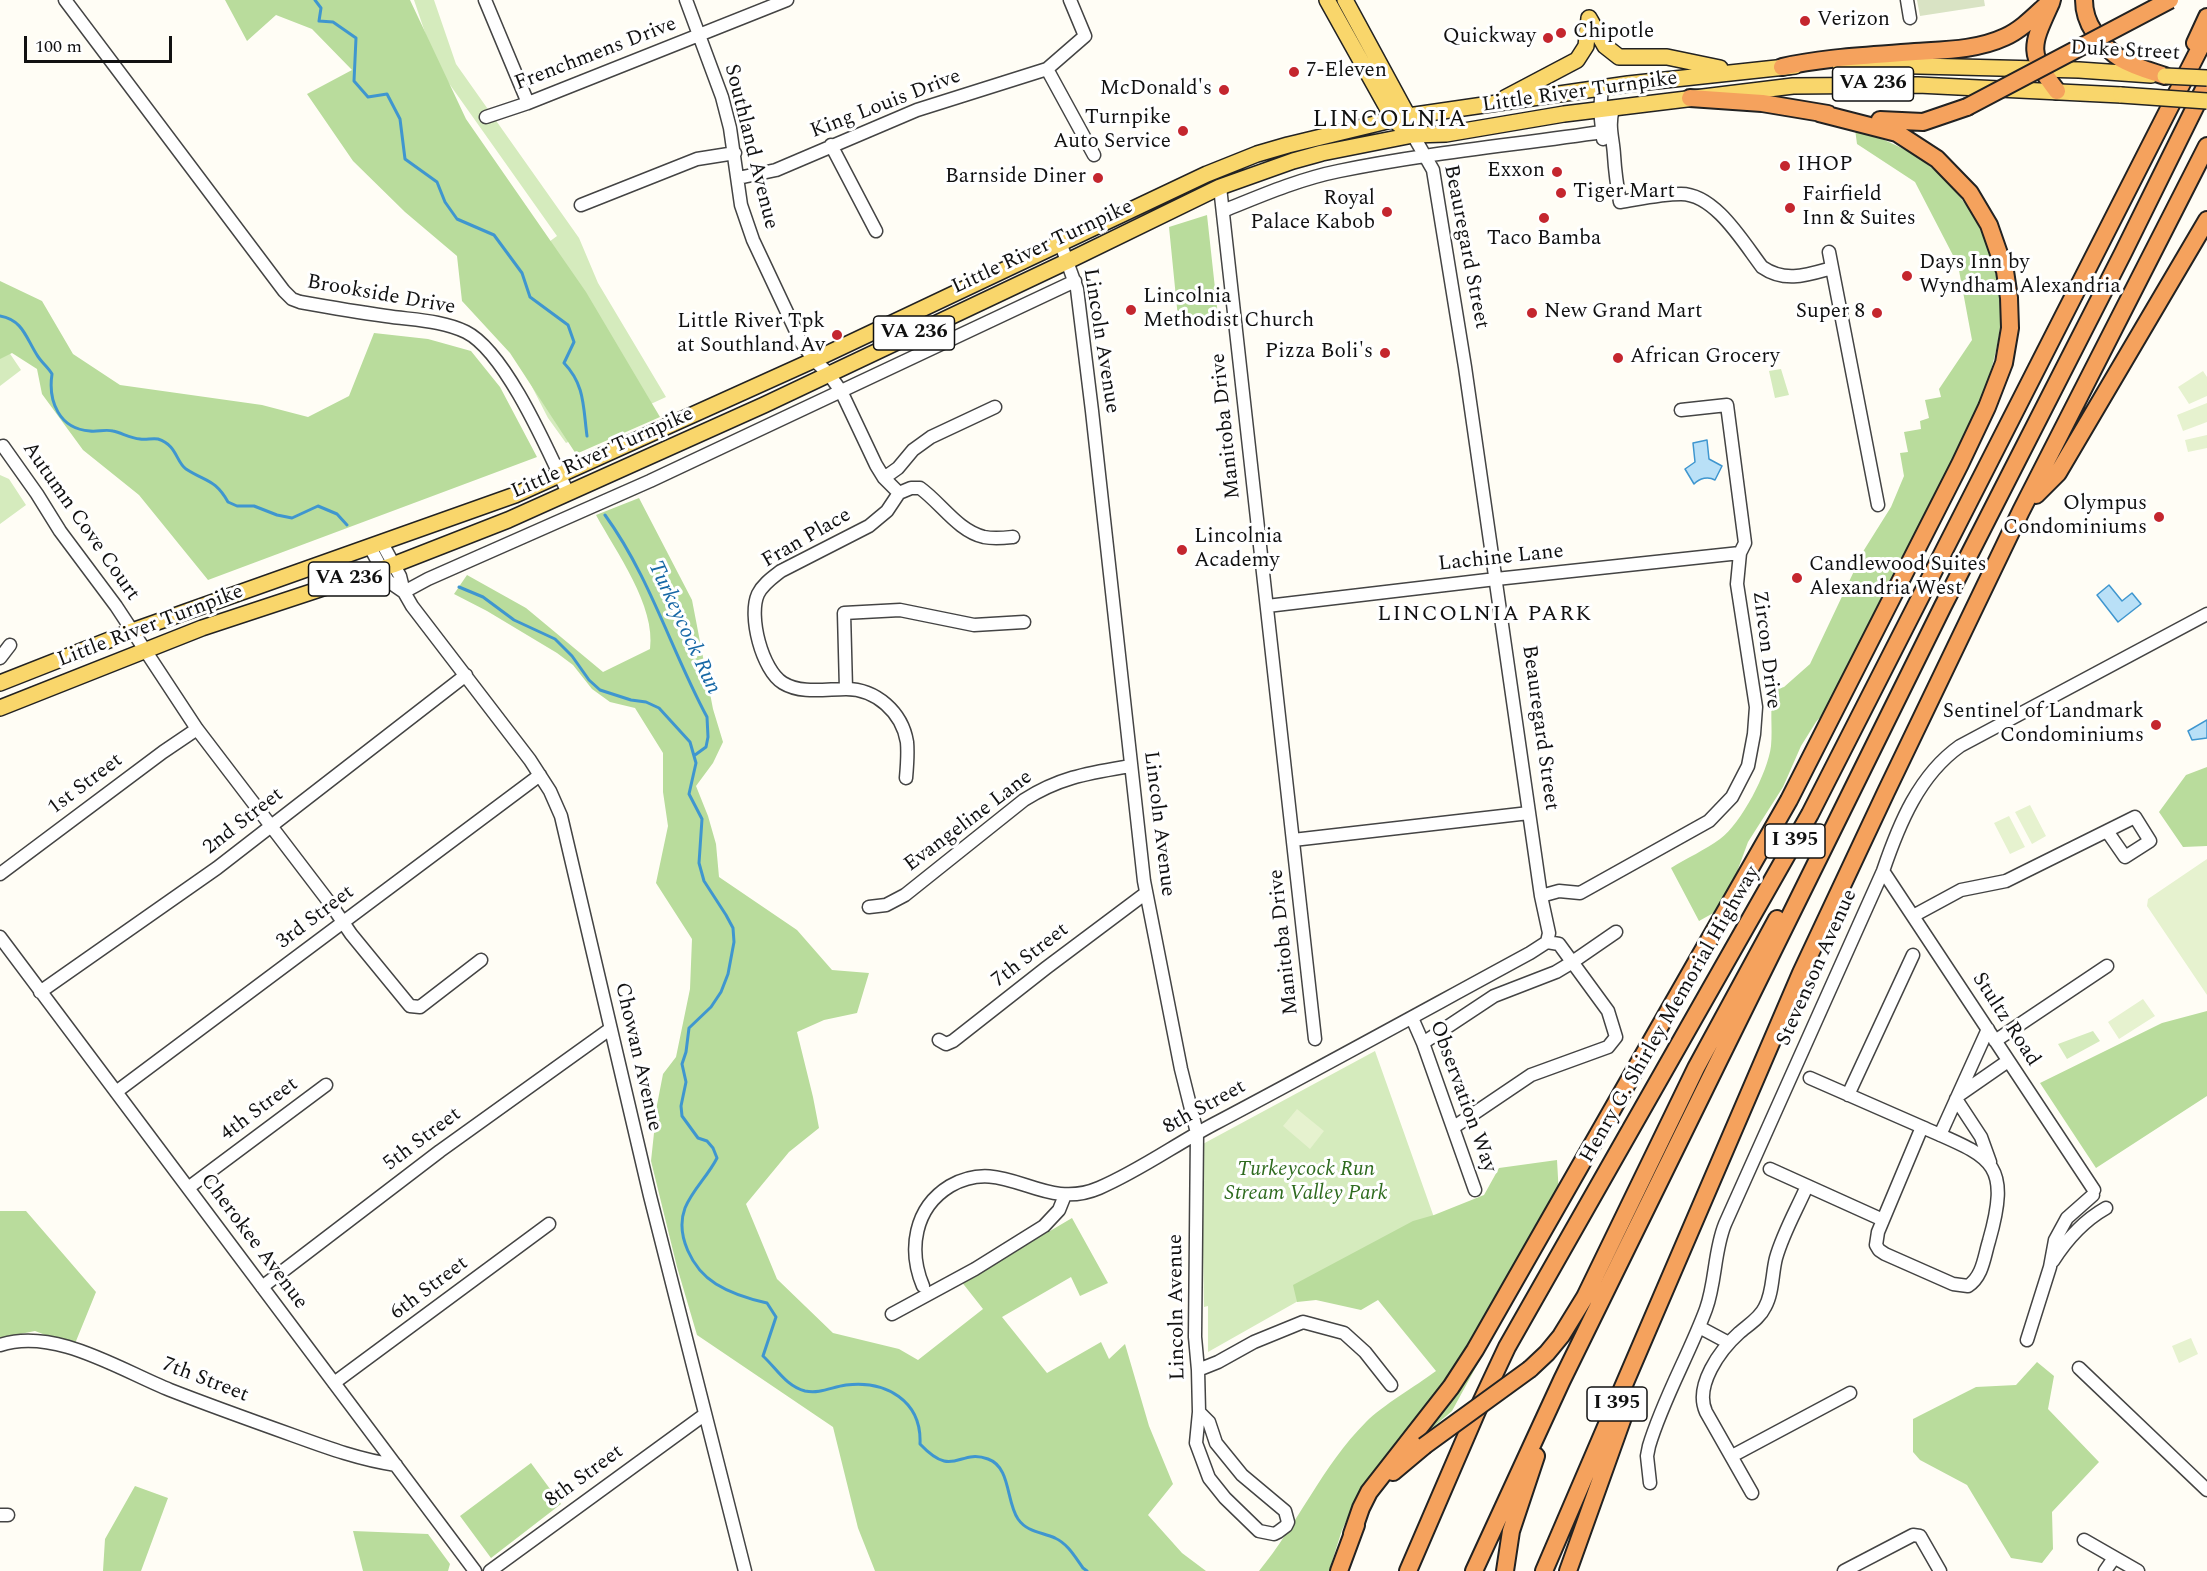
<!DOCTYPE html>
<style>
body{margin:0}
#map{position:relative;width:2207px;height:1571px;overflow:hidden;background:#fffdf5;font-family:Spectral,serif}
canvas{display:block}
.scale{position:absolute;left:24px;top:36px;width:148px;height:27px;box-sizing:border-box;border:3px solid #111;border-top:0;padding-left:8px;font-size:18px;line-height:21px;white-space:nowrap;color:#111;-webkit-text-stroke:4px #fff;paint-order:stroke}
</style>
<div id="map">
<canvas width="2207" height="1571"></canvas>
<div class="scale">100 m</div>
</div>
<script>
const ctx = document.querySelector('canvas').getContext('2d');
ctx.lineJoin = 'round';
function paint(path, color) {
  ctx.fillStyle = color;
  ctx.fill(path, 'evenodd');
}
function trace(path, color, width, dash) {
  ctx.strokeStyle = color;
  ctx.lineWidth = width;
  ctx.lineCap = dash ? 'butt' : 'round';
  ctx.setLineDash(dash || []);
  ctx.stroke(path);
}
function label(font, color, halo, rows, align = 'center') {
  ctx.font = font + ' Spectral,serif';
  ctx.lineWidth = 6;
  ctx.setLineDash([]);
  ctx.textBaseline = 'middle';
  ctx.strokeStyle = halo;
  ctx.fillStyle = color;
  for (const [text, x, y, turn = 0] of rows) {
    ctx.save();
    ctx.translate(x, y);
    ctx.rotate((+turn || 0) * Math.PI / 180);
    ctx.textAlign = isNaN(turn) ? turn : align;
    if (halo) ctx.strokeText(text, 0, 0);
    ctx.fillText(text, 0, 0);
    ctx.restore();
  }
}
const green = new Path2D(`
 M414,0h20l22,64 123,174 19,45 68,114 -100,46 -18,-25 -65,-127 74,-55 -121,-171z
 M0,339l21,31 -21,16z
 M1781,369l8,26 -14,3 -6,-27z
 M0,475l9,4 17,26 -26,19z
 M2093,1031l7,10 -33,18 -9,-15z
 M1375,1051l61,172 -228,129v-46l-4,1 -3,-162z`);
const forest = new Path2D(`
 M225,0h185l56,119 120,173 74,125 -84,37 -66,-101 -48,-52 -5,-45 -52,-44 -52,-51 -46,-67 45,-24 -40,-41 -36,-14 -29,26z
 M1855,129c20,7 41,15 59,26 48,31 79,82 85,139 1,7 3,15 2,23 -2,31 -12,60 -21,89l-130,277 -34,39 -15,24 -18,41 -35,55 -24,65 -25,14 -28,-53c16,-10 34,-18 49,-29 21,-15 48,-67 51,-93 2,-19 -2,-37 3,-56l10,-3 26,-23 54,-114 27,-43 13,-31 -4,-23 8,-1 -4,-20 17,-3 -1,-8 9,-3 -4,-18 16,-3 -2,-8 33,-49 -14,-75 -43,-83 -58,-38z
 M1207,215l12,110 -40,3 -10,-101z
 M0,281l42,20 31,53 47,31 142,20 46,12 41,-21 25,-63 54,6 43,12 29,36 37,70 -329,123 -69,-85 -56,-45 -41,-56 -5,-25 -25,-16 -12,6z
 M639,498l53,102 21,109 10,33 -10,21 -17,23 12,30 8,28 3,33 78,53 35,40 37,3 -12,40 -33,7 -27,12 16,65 6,31 -30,24 -43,52 31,75 56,54 66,16 19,11 65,-51 -26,-33 90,-51 3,6 22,-13 36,65 -28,13 -9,-19 -69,40 45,56 54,-31 8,17 16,-15 24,82 24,58 -25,31 34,38 24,18h-331l-17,-43 -25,-101 -136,-92 -20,-68 -26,-106 6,-56 6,-31 13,-17 14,-68 2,-50 -36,-56 12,-57 -5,-34v-39l-28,-45 -25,-6 -18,-13 -19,-24 -16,-12 -70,-42 -33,-17 13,-19 59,33 77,64 47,-23c6,-43 -34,-97 -54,-134z
 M2207,767v79l-24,1 -24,-35 27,-37z
 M2207,1011v85l-111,72 -56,-85 122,-60z
 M1557,1160l3,53 -108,198 -77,66 -20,25 -13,28 -13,41h-70c39,-47 63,-105 107,-149 17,-17 50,-36 70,-51l-58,-71 -17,10 -45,-10 -19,2 -4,-17 120,-64 21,-6 50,-20 15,-27z
 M0,1211h26l70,81 -22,54 -39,-15 -35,7z
 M2037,1362l17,14 -6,33 51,53 -47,50 1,37 -11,14 -31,-5 -44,-73 -47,-25 -7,-8v-33l63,-32 40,-2z
 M531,1463l30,41 -70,54 -31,-42z
 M135,1486l33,12 -27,73h-38l2,-32z
 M353,1531l75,3 22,30 -2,7h-85z`);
const cemetery = new Path2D(`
 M1917,0h67l1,6 -65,10z`);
const pitch = new Path2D(`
 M2203,371l4,6v19l-18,8 -11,-17z
 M2207,403v19l-24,9 -6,-16z
 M2207,435v13l-19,4 -3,-12z
 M2030,805l16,31 -14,8 -17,-32z
 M2009,816l16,31 -15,7 -16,-31z
 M2207,859v136l-60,-89 1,-7z
 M2143,999l12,17 -36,23 -11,-17z
 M1297,1109l27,22 -14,18 -27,-23z
 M2191,1338l7,16 -19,9 -7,-17z`);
const water = new Path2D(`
 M1707,440l2,19 13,7 -7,14c-7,-4 -15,-2 -21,4l-9,-15 10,-7 -2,-19z
 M2109,585l13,16 10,-8 9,11 -23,18 -21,-27z
 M2207,720v18l-15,2 -4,-9z`);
const stream = new Path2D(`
 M315,0l6,8 -2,13 14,1 23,16 -2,43 14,16 19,-3 13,25 5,40 32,23 8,20 12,17 37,16 28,38 8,24 38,28 6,17 -10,21c21,22 19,43 23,73
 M0,316c23,4 26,22 37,39 4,7 11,12 15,19 -4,27 7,55 38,57 8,1 15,-2 23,0 9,2 17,7 27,8 6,1 12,-1 18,0 19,6 18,23 28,30 20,13 29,10 42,33l9,4h17l23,9 15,3 26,-12 19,8 10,11
 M605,515c45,62 66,135 102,202l1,20 -2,10 -11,8
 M459,587l24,10 31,23 41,19 17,17 17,24 11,10 31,10 15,2 13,6 31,34 6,21 -7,31 13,25 -3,44 5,18 22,34 7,13 1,14 -6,32 -7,18 -10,15 -22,21 -3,24 -4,12 4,18 -5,24 1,10 16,22 9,3 6,7 4,10c-9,18 -24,31 -32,50 -10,27 7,61 31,76 16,10 33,15 51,19l9,14 -13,39c14,13 23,30 42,35 15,3 27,-4 41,-6 40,-5 76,16 74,59 34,36 38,4 68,15 23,8 18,43 30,60 9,13 23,13 37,19 13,6 20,19 28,30l4,3`);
const minor = new Path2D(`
 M65,0l219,291 8,8 8,3c28,5 57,10 86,14 26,4 56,4 80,16 40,20 83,121 102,161
 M485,0l43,103
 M686,0l36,97 8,31 11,77 12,35 48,102 13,18 14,13 13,18 35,74 8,13 15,15 12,-5h9c21,15 38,43 64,49 10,2 19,1 29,0
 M1907,0l3,18
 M1047,69l47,86
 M1602,88l-2,22 3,29
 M1613,109c-5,18 0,28 1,46 1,16 3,31 6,47 19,-3 41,-8 61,-8 34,0 62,48 81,73 23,16 45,8 70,1
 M486,117l42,-14 259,-103
 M1413,135l20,35 32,197 76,529 8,37 -2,9
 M831,145l45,86
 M738,178l38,-8 141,-60 130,-41 38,-33 -15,-36
 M1220,187l95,852
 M581,205l116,-46 38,-6
 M1223,211c37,-15 76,-32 116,-40 87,-18 175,-26 263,-39
 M1060,242l17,47 15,122 52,470 37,188 16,64 -2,204 3,33 1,42 -3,31 13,35 16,20 34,33 15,3 4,-2 8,-6 2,-4 -3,-11 -43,-36 -26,-32 -7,-21 -10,-10
 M1829,252l49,253
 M3,446l34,48 23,37 56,75 81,123 135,177 19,28 59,72 10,1 61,-47
 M884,478l14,-10 15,-18 18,-13 64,-30
 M899,493l-12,18 -18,15 -88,45c-9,7 -18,13 -23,23 -10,22 4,76 25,89 18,11 43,6 63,6 30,0 56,23 61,53 1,11 0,25 -1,36
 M382,543l18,33 4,16 8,14 118,154 20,31 11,25 89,380 95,375
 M370,547l18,34 16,11
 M404,592l24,-13 222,-98 425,-200
 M1267,606l229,-27 244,-26
 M0,658l10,-13
 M846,689l-2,-76 56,-3 74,15 50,-3
 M1293,840l236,-27
 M1883,871l211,319
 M0,874l163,-122 34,-23
 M1541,896l18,-5 21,2 129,-72 23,-24 16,-31 6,-32 2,-27 -19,-123 3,-31 5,-10 -18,-138 -46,5
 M869,907l17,-2 19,-10 119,-95c36,-23 65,-27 106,-34
 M1913,916l48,-26 45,-9 129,-64 15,24 -25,16 -18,-26
 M0,937l475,634
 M40,992l177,-124 249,-193
 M1412,1018l11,25 52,147
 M939,1040l7,4 7,-3 93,-73 100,-75
 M1995,1041l112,-75
 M1423,1043l71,-47 62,-24 15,-9 45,-31
 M1810,1078l112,49
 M116,1092l424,-317
 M1848,1095l65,-140
 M1959,1095l49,-34
 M1956,1099l25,38 9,25
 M1454,1127l77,-52 77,-28 8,-10 -8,-26 -49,-67 -12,-2
 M1922,1127c68,30 90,33 67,114 -5,16 -6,35 -21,45l-15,-2 -68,-30 -6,-4 -3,-5 2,-13z
 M1940,1135l48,-106
 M1770,1169l113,51
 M188,1188l138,-103
 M2053,1261c14,-22 30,-40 53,-53
 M923,1286c-15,-36 -9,-78 27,-100 55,-32 91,27 149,2 40,-17 77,-44 115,-64 106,-56 211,-114 316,-171l17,-11
 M262,1287l178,-136 170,-122
 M892,1314l83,-45 69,-43 15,-16 6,-15
 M1699,1327l30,16
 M2027,1340l23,-73 5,-27 12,-22 26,-23
 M0,1345c55,-18 120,25 170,45 41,16 83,31 125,46 33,12 66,24 101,29
 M2079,1368l128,122
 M1198,1370l20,-8 36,-20 49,-20 41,11 21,19 26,33
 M334,1383l215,-159
 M1732,1456l118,-63
 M1650,1483l-3,-27 2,-10c14,-47 40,-91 57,-137 10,-28 8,-58 19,-85l158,-353c16,-47 36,-96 77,-125l247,-132
 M1752,1493l-46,-81c-12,-26 14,-62 33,-79 9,-8 21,-15 26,-26 8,-14 7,-34 11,-49 7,-25 21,-49 31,-72
 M0,1515h8
 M2084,1540l54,31
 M490,1571l214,-156
 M1844,1571l69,-36 7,1 20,35
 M2105,1571l9,-13`);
const major = new Path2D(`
 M1327,0l67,120 7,6
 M1345,0l63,116 2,7
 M1589,18l16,28 14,11h48l53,11
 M1840,64l239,6 72,5
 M1505,98l72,-38 9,-14 3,-28
 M0,683l132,-52 383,-136 299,-135 393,-186 50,-20 31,-9 120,-29 220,-32 167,-18
 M0,708l202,-80 191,-63 115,-45 256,-115 304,-144 152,-74 73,-26 29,-8 91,-18 33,-1 118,-20 229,-28 125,-1 203,10`);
const highway = new Path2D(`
 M2084,0c0,11 4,23 10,32 21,30 38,33 71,44
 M2051,3c-20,44 -24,49 6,88
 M2195,43l12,-26
 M1782,67c44,-10 87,-11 133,-15 30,-2 62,-2 90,-15 18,-8 32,-24 47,-37
 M1690,98l72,5 66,11
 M1880,120l43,2 44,-15
 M2036,495l22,-22 149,-253
 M1530,1369l17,-16 14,-17 24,-39 111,-229 81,-149
 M1393,1472l31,-26
 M1352,1534l9,-26 8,-16 82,-105 24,-37 314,-550 171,-336 27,-57 17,-44 6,-35 -1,-30 -4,-27 -16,-46 -19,-32 -33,-34 -40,-26 -78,-20
 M1339,1571l17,-46
 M1408,1571l69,-160 30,-64 303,-533 397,-780
 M1474,1571l88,-191 157,-320 224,-454 180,-353 84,-170
 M1505,1571l6,-40 25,-75
 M1544,1571l257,-598 85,-181 135,-281 186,-365
 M1568,1571l58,-162`);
const majorBridge = new Path2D(`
 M2165,76l42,2
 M2121,95l86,6`);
const highwayBridge = new Path2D(`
 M1967,107l203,-107
 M1424,1446l106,-77`);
const markers = [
 [1805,21,6,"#c4262e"],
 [1561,33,6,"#c4262e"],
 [1548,38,6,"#c4262e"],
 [1294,72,6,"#c4262e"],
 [1224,90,6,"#c4262e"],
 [1183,131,6,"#c4262e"],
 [1785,166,6,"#c4262e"],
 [1557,172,6,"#c4262e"],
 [1098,178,6,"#c4262e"],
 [1561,193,6,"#c4262e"],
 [1790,208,6,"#c4262e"],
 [1387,212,6,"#c4262e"],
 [1544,218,6,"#c4262e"],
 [1907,276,6,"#c4262e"],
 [1131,310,6,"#c4262e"],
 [1532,313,6,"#c4262e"],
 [1877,313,6,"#c4262e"],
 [837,335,6,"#c4262e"],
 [1385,353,6,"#c4262e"],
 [1618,358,6,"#c4262e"],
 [2159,517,6,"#c4262e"],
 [1182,550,6,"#c4262e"],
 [1797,578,6,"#c4262e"],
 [2156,725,6,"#c4262e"]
];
const shields = [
 [1873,84,81],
 [914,333,81],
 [349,579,81],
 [1795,841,60],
 [1617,1404,60]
];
const shieldNames = [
 ["VA 236",1873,84],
 ["VA 236",914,333],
 ["VA 236",349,579],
 ["I 395",1795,841],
 ["I 395",1617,1404]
];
const poiNames = [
 ["Verizon",1817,21],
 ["Chipotle",1573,33],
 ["Quickway",1536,38,"right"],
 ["7-Eleven",1306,72],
 ["McDonald's",1212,90,"right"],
 ["Turnpike",1171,119,"right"],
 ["Auto Service",1171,143,"right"],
 ["IHOP",1797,166],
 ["Exxon",1545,172,"right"],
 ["Barnside Diner",1086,178,"right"],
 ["Tiger Mart",1573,193],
 ["Fairfield",1802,196],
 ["Inn & Suites",1802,220],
 ["Royal",1375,200,"right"],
 ["Palace Kabob",1375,224,"right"],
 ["Taco Bamba",1544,240,"center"],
 ["Days Inn by",1919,264],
 ["Wyndham Alexandria",1919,288],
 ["Lincolnia",1143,298],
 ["Methodist Church",1143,322],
 ["New Grand Mart",1544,313],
 ["Super 8",1865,313,"right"],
 ["Little River Tpk",825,323,"right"],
 ["at Southland Av",825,347,"right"],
 ["Pizza Boli's",1373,353,"right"],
 ["African Grocery",1630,358],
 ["Olympus",2147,505,"right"],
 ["Condominiums",2147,529,"right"],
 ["Lincolnia",1194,538],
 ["Academy",1194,562],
 ["Candlewood Suites",1809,566],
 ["Alexandria West",1809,590],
 ["Sentinel of Landmark",2144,713,"right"],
 ["Condominiums",2144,737,"right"]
];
const streetNames = [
 ["Duke Street",2125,52,3],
 ["Frenchmens Drive",596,55,-21],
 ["Little River Turnpike",1580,93,-8],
 ["King Louis Drive",886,105,-21],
 ["Southland Avenue",750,147,76],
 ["Beauregard Street",1465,247,79],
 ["Little River Turnpike",1043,248,-25],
 ["Brookside Drive",381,296,10],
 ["Lincoln Avenue",1100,341,81],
 ["Manitoba Drive",1227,426,-96],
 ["Little River Turnpike",603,454,-24],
 ["Autumn Cove Court",80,522,55],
 ["Fran Place",807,539,-30],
 ["Lachine Lane",1501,559,-6],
 ["Little River Turnpike",151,627,-21],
 ["Zircon Drive",1765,650,83],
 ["Beauregard Street",1539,728,82],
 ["1st Street",86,785,-37],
 ["2nd Street",244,822,-38],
 ["Evangeline Lane",969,822,-37],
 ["Lincoln Avenue",1158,824,83],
 ["3rd Street",316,918,-37],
 ["Manitoba Drive",1285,942,-96],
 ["7th Street",1031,956,-38],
 ["Stevenson Avenue",1818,968,-66],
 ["Henry G. Shirley Memorial Highway",1671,1015,-60],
 ["Stultz Road",2005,1020,57],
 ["Chowan Avenue",637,1057,77],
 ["Observation Way",1462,1097,70],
 ["8th Street",1205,1108,-29],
 ["4th Street",260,1110,-37],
 ["5th Street",423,1140,-37],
 ["Cherokee Avenue",253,1242,53],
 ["6th Street",430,1289,-37],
 ["Lincoln Avenue",1178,1307,-91],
 ["7th Street",205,1381,21],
 ["8th Street",585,1477,-36]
];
const parkNames = [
 ["Turkeycock Run",1306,1171],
 ["Stream Valley Park",1306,1195]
];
const neighbourhoodNames = [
 ["LINCOLNIA PARK",1485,616]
];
const waterNames = [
 ["Turkeycock Run",683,628,65]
];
const quarterNames = [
 ["LINCOLNIA",1390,121]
];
paint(green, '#d5ebbd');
paint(forest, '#b9dc9c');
paint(cemetery, '#d9e3c4');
paint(pitch, '#e6f2cf');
paint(water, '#b9e0f7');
trace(water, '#3f96cf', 1.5);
trace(stream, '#3f96cf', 3);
trace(minor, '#444', 15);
trace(major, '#222', 18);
trace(highway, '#222', 20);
trace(minor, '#fff', 12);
trace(major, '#f9d66b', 15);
trace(highway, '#f5a25d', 16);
trace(majorBridge, '#222', 18, []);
trace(highwayBridge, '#222', 20, []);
trace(majorBridge, '#f9d66b', 15);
trace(highwayBridge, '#f5a25d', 16);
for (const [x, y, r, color] of markers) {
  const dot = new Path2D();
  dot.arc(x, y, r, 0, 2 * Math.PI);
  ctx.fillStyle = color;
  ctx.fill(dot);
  trace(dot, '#fff', 2);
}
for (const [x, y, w] of shields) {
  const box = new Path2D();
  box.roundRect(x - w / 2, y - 17, w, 34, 4.5);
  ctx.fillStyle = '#fff';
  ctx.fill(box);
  trace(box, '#111', 1.5);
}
label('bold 20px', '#111', null, shieldNames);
label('21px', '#111', '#fff', poiNames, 'left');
label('21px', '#111', '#fff', streetNames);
label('italic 21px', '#2f6b1f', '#fff', parkNames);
ctx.letterSpacing = '1.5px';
label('22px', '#111', '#fff', neighbourhoodNames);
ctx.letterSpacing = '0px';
label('italic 22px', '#1768a6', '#fff', waterNames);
ctx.letterSpacing = '1.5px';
label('24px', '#111', '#fff', quarterNames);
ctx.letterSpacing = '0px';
</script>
